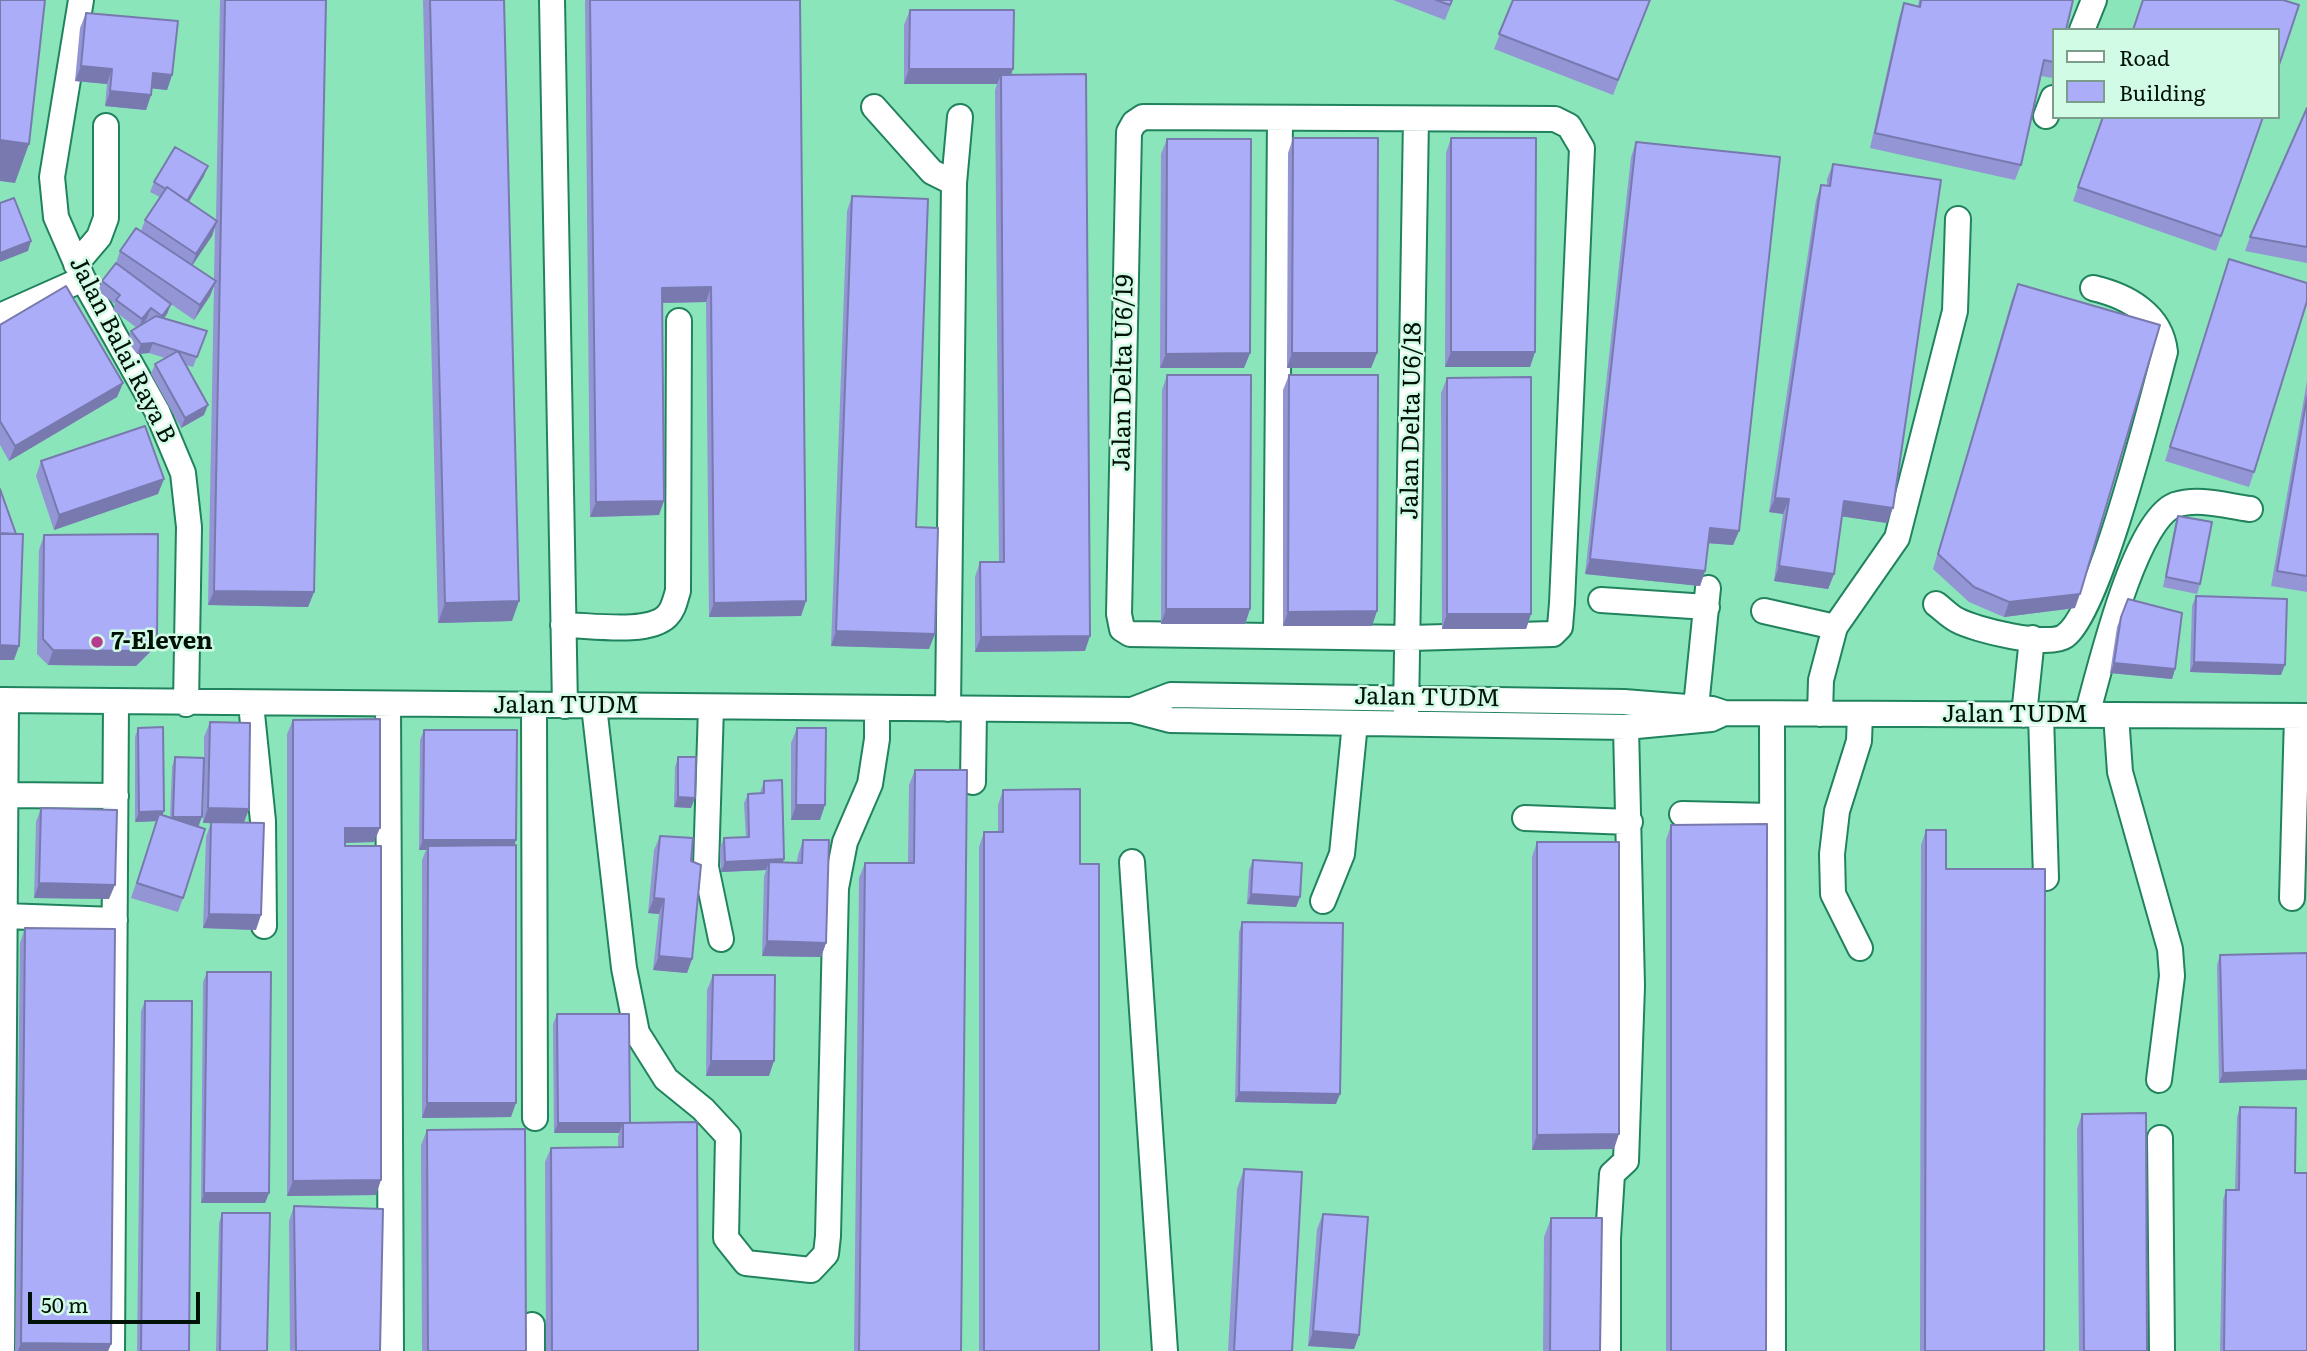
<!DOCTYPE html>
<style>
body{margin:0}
#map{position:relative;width:2307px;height:1351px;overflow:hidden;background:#8ae5ba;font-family:Literata,serif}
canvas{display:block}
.legend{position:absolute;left:2052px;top:28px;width:228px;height:91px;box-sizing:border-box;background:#d1fbe5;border:2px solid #7d9d8c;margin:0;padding:9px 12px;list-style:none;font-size:21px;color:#001107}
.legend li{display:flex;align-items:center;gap:14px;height:35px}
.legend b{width:35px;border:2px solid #7d9d8c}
.scale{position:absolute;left:28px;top:1292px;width:172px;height:32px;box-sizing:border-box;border:4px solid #001107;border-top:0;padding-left:9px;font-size:21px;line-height:24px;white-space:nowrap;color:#001107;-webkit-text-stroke:5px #d1fbe5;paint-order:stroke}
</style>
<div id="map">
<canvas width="2307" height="1351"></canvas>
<ul class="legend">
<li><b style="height:9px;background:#fff"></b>Road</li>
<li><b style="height:19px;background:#abadf8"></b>Building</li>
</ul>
<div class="scale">50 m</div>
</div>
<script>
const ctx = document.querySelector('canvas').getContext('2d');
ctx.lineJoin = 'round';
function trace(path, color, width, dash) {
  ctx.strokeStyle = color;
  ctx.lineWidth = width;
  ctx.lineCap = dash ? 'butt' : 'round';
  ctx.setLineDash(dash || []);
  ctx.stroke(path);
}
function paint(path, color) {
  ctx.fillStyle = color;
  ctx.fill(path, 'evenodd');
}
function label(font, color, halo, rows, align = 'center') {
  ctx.font = font + ' Literata,serif';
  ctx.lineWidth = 5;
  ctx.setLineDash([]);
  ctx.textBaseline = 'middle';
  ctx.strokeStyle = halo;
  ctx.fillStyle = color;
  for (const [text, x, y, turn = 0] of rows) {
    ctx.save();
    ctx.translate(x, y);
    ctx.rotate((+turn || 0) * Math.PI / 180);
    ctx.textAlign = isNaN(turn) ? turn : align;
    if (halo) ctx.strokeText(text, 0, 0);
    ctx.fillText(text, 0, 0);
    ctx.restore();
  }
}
const minor = new Path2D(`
 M81,0l-29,177 4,40 27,62 74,132 26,62 6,54 -3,177
 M552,0l13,706
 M2082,30l12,-30
 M874,107l58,65 22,11
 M2046,116l7,-18
 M1143,117l412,2 14,7 13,22 -20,455 -2,24 -7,7 -143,4 -280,-4 -8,-5 -3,-15 10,-482 5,-9z
 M76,264l23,-27 7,-19v-92
 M0,316l83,-37
 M1601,600l106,7
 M1936,604c7,5 13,12 21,16 18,10 92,28 108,16 34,-23 87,-235 100,-284 -4,-38 -38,-56 -72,-64
 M1764,611l71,16
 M563,625c26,0 85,10 104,-9 7,-7 8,-16 11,-25l1,-270
 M1276,636l4,-518
 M0,700l1132,10 38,10 456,7 85,-8 13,-6
 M251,704l12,117 1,105
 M388,705l3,646
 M534,706l1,412
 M594,706l30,262 13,65 29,46 37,30 25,27 -2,102 20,25 65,7 15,-16 2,-18 8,-348 9,-46 25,-58 7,-45v-31
 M711,707l-5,160 15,72
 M1696,707l12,-119
 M948,709l6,-526 6,-66
 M1132,710l39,-15 453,7 88,7 12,4 583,3
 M1406,712l10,-593
 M1772,714l1,637
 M1820,714l1,-34 14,-53 62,-89 58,-227 3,-92
 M2024,715l8,-77
 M2041,715l5,163
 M2087,715c12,-43 47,-194 88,-210 24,-8 51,1 75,4
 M2116,715l4,57 50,177 2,27 -13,104
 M973,782l1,-73
 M5,795l111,1
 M1682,814l90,2
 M1525,818l105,4
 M1132,862l33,489
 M2292,898l5,-182
 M1323,901l19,-47 13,-131
 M4,916l111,4
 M1860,948l-27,-54 -1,-40 5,-43 22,-70 1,-27
 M2160,1138l2,213
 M2,1351l4,-651
 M112,1351l4,-648
 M532,1351v-26
 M1608,1351v-113l4,-64 14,-13 6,-175 -6,-259`);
const wall = new Path2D(`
 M220,0h106l-12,592 -6,15 -100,-2 6,-320 -4,11 -16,24 -23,-16 -4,10 -3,4 43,13 -14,36 -8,-2 19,50 -23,13 -30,-54 4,-10 10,-6 -16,-5 -12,1 -10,-13 4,-10 6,-3 -24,-18 2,-6 -17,-13 4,-10 14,-18 4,-12 21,-20 4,-11 15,-23 -10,-5 4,-10 50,-6 -15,26 27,18zM215,226l-1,54 -22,-15 20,-29z
 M423,0h81l8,621 -74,2z
 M585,0h215l6,601 -5,15 -92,1 -3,-315 -44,1 -3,212 -69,2z
 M1393,0h60l-8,20z
 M1513,0h137l-37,95 -119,-46z
 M1919,0h154l-20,30v48l-12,-2 -20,89 -6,15 -145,-32 29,-130 5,-15 14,3z
 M910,10l101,65 74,576 -110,1v-75l5,-15h19l-4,-472 2,-6h-93v-59z
 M86,13l86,62 -5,15 -15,-2 -1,7 -5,15 -41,-4 2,-22 -32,-3 5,-53z
 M2307,108v155l-62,-12 5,-14z
 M2102,117h161l-47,134 -143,-50z
 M1293,138l84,215 -6,15h-84l1,-215z
 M1451,138l84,214 -5,15h-85l1,-214z
 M1167,139l83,214 -6,15h-84l1,-214z
 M1636,142l103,389 -6,14 -25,-2 -3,28 -5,15 -115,-12 46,-417z
 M1833,164l54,359 -45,-7 -8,58 -6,15 -54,-8 9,-67 -14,-2 47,-312 5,-15 6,1v-7z
 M852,196l64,331 13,122 -98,-3 16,-435z
 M2229,259l25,213 -5,15 -84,-26z
 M2018,284l57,324 -71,9 -35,-15 -36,-33 79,-270z
 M0,325l123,58 -6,14 -108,64 -9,-16z
 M1167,375l83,234 -5,15h-84l1,-234z
 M1289,375l83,251h-89v-236z
 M1447,378l84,236 -5,15h-84l-1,-236z
 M2307,381v211l-36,-6z
 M41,461l117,33 -104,36 -18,-54z
 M2178,516l22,68 -3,10 -34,-7 12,-62z
 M44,535l108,115 -16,16 -88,-1 -11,-11 2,-104z
 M2196,596l85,79 -91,-3 2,-66z
 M2128,599l47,70 -3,10 -62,-6 7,-46z
 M293,720l81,122 -29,1 31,352 -89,1v-462z
 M210,722l39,87 -5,14 12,107 -53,-2 3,-91 5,-14h-8l1,-43 -5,47 -16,71 -5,14 -47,-14 26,-77 -22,1v-85l3,-9 24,87 8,3 2,-51 3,-10 29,1v-21z
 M797,728l23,92h-29v-77z
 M424,730l91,115 -4,272 -89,1v-258l4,-10h-7l1,-110z
 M678,757l13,51 -17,-1 1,-40z
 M915,770l46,581h-107l5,-473 6,-15h43l1,-78z
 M764,781l19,81h14l1,-7 5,-15 23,103 -5,14 -59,-1 2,-79 2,-7 -45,2 -1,-24 4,-10h22l-2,-35 4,-9 12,-1z
 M1003,790l77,74 19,487h-120v-504l5,-15h14v-27z
 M41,808l68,91 -75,-1 2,-76z
 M1671,825l95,526h-100v-511z
 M1926,830l20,39 98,482h-124l1,-506z
 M660,836l31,25 1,98 -5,14 -34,-3 6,-56 -11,-1 6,-63z
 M1537,842l77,307 -82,1v-293z
 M1253,860l47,37 -4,10 -49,-3 2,-34z
 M1242,922l94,182 -101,-2 4,-170z
 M25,928l86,416 -3,7h-93l5,-408z
 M2307,953l-88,130 -2,-118 3,-10z
 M207,972l62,221 -4,10h-64l2,-221z
 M713,975l56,101h-63l1,-86z
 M145,1001l44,350h-52l4,-340z
 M557,1014l73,109 68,228h-152l-1,-189 6,-14 67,-1v-9l1,-5h-65l-1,-109z
 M2240,1107l55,66 12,178h-87l3,-151 3,-10h9l2,-73z
 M2082,1114l65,237h-68l-2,-222z
 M427,1130l99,221h-104l-1,-206z
 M1244,1169l48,182h-64l9,-162z
 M294,1206l86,145h-90l-1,-130z
 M222,1213l45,138h-51l3,-128z
 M1323,1214l36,121 -5,14 -46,-3 9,-117z
 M1551,1218l49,133h-57l1,-114z`);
const shadedWall = new Path2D(`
 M81,66l31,3 -5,15 -32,-3z
 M909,69h104l-5,15 -7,-9 -4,9h-93z
 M153,73l19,2 -5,15 -19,-2z
 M110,91l41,4 -5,15 -41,-4z
 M0,140l29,4 -14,39 -15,-2z
 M208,166l-4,10 -21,35 4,-10z
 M217,221l-5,15 -22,33 6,-15z
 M31,241l-3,10 -28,11v-9z
 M216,281l-6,15 -16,24 6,-15z
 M711,287l-5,15 -49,1 5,-15z
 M171,304l-4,10 -9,12 4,-10z
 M151,308l-4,10 -8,11 3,-10z
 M153,343l-4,10 -12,1 4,-10z
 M1451,352h84l-5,15h-85z
 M1250,353l-6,15h-84l6,-14z
 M1292,353h85l-6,15h-84z
 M123,383l-6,14 -108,64 6,-15z
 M208,405l-4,10 -23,13 4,-10z
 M164,479l-6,15 -104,36 5,-15z
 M1775,498l14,1 -6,15 -14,-2z
 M664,501l-5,14 -69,2 6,-15z
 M1844,501l49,7 -6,15 -48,-7z
 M1710,528l29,3 -6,14 -28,-2z
 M1590,559l115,12 -5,15 -115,-12z
 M1779,566l55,8 -6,15 -54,-8z
 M214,591l100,1 -6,15 -100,-2z
 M2080,594l-5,14 -71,9 5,-15z
 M519,601l-7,20 -74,2 7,-20z
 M806,601l-5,15 -92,1 5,-14z
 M1166,609h84l-5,15h-84z
 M1377,611l-5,15h-89l5,-14z
 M1447,614h84l-5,15h-84z
 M836,631l99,3 -6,15 -98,-3z
 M157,635l-5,15 -16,16 -88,-1 5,-15z
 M1090,636l-5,15 -110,1 6,-15z
 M0,645l19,1 -5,14h-14z
 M2194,662l91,3 -4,10 -91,-3z
 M2114,663l61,6 -3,10 -62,-6z
 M678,797l17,1 -4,10 -17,-1z
 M796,805h29l-5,15h-29z
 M208,808l41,1 -6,15 -40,-1z
 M164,811l-4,10 -25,1 4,-10z
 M173,817h29l-4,10h-29z
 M345,828h35l-6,14 -34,1z
 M423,840h93l-3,10 -85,-4 -2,4h-7z
 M784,859l-3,10 -12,-7 -3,8 -45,2 4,-10z
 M39,883l76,2 -6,14 -75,-1z
 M1251,894l49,3 -4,10 -49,-3z
 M654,898l10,1 -5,15 -11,-1z
 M209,914l52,1 -5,15 -53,-2z
 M767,941l59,2 -5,14 -59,-1z
 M659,956l33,3 -5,14 -34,-3z
 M711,1061h63l-5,15h-63z
 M2307,1070v10l-88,3 4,-10z
 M1239,1092l101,2 -4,10 -101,-2z
 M427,1103h89l-5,14 -89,1z
 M558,1123h65l-4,10h-65z
 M1619,1134l-5,15 -82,1 5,-15z
 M381,1180l-5,15 -89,1 6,-15z
 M204,1193h65l-4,10h-64z
 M1313,1331l46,4 -5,14 -46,-3z
 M21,1343l90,1 -3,7h-90z`);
const building = new Path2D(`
 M0,0h45l-16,144 -29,-4z
 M225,0h101l-12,592 -100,-1z
 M430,0h74l15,601 -74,2z
 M590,0h210l6,601 -92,2 -3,-316 -49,1 2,213 -68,1z
 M1436,0h16l-2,5z
 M1513,0h137l-32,80 -119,-46z
 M1921,0h152l-7,30h-13v32l-9,-2 -23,105 -146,-32 29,-130 16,4z
 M2143,0h140l16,5 -22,66v-41h-144z
 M910,10h104l-1,59h-104z
 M86,13l92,8 -6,54 -19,-2 -2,22 -41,-4 2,-22 -31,-3z
 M1086,74l4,562 -109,1 -1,-75h24l-3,-487z
 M2307,108v139l-57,-10z
 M2103,117h160l-42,119 -143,-49z
 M1293,138h85l-1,215h-85z
 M1451,138h85l-1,214h-84z
 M1167,139h84l-1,214 -84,1z
 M1636,142l144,15 -41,374 -29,-3 -5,43 -115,-12z
 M175,147l33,19 -21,35 -20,-14 -1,2 -12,-7z
 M1833,164l108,16 -48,328 -49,-7 -10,73 -55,-8 10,-67 -14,-1 46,-313 9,1z
 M167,187l50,34 -21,33 -51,-34z
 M852,196l76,3 -12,328 22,1 -3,106 -99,-3z
 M14,198l17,43 -31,12v-50z
 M136,228l80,53 -16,24 -80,-54z
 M2229,259l78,24v18l-53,171 -84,-25z
 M116,263l55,41 -9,12 -11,-8 -9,11 -26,-19 4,-5 -18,-14z
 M2018,284l142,41 -80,269 -71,8 -35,-15 -36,-33z
 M66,286l57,97 -108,63 -15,-25v-96z
 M156,316l51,15 -10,26 -44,-14 -12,1 -10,-13z
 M178,351l30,54 -23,13 -30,-54z
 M1167,375h84l-1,234h-84z
 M1289,375h89l-1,236 -89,1z
 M1531,377v237h-84v-236z
 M2307,397v179l-30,-5z
 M145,426l19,53 -105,36 -18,-54z
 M0,489l16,45 -16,-1z
 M2178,516l34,6 -12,62 -34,-7z
 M0,534h23l-4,112 -19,-1z
 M158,534l-1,101 -15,16 -89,-1 -10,-11 1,-104z
 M2196,596l91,3 -2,66 -91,-3z
 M2128,599l54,14 -7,56 -61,-6 7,-46z
 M380,719v109h-35v18h36v334l-88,1v-461z
 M210,722l40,1 -1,86 -41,-1z
 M163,727l1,84 -25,1 -1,-84z
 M797,728h29l-1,77h-29z
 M424,730h93l-1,110h-93z
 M175,757l29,1 -2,59h-29z
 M678,757h18l-1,41 -17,-1z
 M915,770h52l-6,581h-102l6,-488h49z
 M782,780l2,79 -59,3 -1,-24 25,-1 -1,-43 16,-1v-12z
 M1080,789v75h19v487h-115v-519h19v-42z
 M41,808l76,2 -2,75 -76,-2z
 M159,814l46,15 -22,69 -46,-15z
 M211,822l53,1 -3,92 -52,-1z
 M1767,824l-1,527h-95v-526z
 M1926,830h20v39h99l-1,482h-119z
 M660,836l33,2 -2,23 10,4 -9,94 -33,-3 5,-57 -10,-1z
 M803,840h26l-3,103 -59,-2 2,-79 33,1z
 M1537,842h82v292l-82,1z
 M516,845v258h-89l1,-257z
 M1253,860l49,3 -2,34 -49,-3z
 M1242,922l101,1 -3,171 -101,-2z
 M25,928l90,1 -4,415 -90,-1z
 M2307,953v117l-84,3 -3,-118z
 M207,972h64l-2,221h-65z
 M713,975h62l-1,86h-63z
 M145,1001h47l-3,350h-48z
 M557,1014h72l1,109h-72z
 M2240,1107l56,1 -1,65h12v178h-83l2,-161h13z
 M2146,1113l1,238h-63l-2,-237z
 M697,1122l1,229h-146l-1,-203 72,-1v-24z
 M525,1129l1,222h-98l-1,-221z
 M1244,1169l58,3 -10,179h-58z
 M294,1206l89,3 -3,142h-84z
 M222,1213h48l-3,138h-47z
 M1323,1214l45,3 -9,118 -46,-4z
 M1551,1218h51l-2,133h-50z`);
const markers = [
 [97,642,7,"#b53b8f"]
];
const streetNames = [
 ["Jalan Balai Raya B",122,350,63],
 ["Jalan Delta U6/19",1124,373,-89],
 ["Jalan Delta U6/18",1412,421,-89],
 ["Jalan TUDM",1427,698,1],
 ["Jalan TUDM",566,706],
 ["Jalan TUDM",2015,715]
];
const poiNames = [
 ["7-Eleven",111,642]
];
trace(minor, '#21835d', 28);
trace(minor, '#fff', 24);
paint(wall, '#9395d5');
paint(shadedWall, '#7879ae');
paint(building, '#abadf8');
trace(building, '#7879ae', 2);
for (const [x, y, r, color] of markers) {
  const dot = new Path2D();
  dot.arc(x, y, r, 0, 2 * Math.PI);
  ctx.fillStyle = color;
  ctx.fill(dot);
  trace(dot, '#d1fbe5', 2.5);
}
label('24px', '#001107', '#d1fbe5', streetNames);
label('bold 24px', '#001107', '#d1fbe5', poiNames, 'left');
</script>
